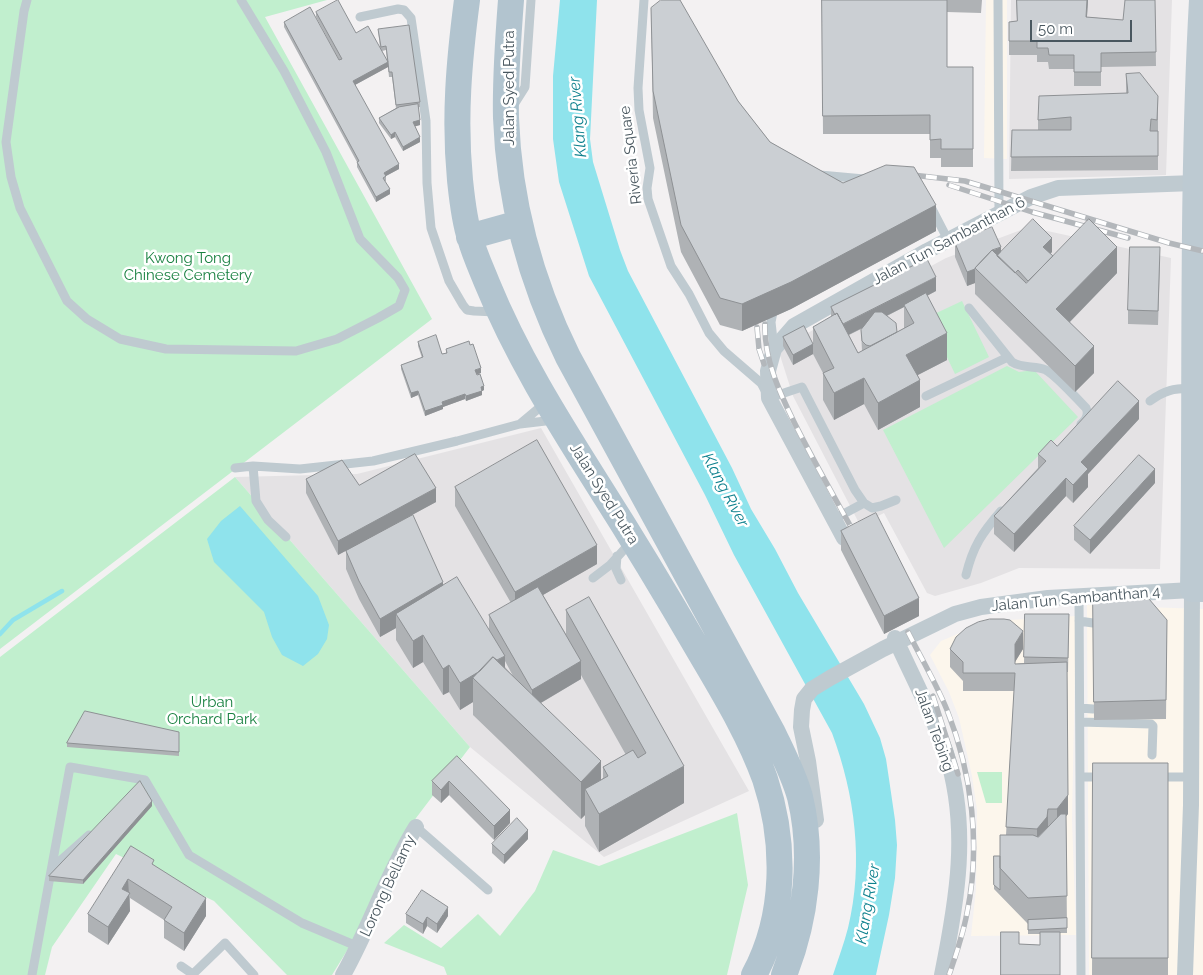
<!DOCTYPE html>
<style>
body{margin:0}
#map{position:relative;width:1203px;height:975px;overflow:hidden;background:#f3f1f2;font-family:Raleway,sans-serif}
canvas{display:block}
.scale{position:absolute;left:1030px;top:20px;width:102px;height:22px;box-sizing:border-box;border:2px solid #49575f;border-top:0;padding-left:6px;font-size:15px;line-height:18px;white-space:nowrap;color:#49575f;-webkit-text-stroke:4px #fff;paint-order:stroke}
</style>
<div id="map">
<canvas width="1203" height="975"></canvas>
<div class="scale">50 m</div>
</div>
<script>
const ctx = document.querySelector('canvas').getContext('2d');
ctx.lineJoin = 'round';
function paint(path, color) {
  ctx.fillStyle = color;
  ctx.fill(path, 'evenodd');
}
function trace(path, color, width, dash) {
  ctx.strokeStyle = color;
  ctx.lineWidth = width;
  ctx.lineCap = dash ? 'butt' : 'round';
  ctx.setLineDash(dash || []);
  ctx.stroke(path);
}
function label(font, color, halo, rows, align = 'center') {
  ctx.font = font + ' Raleway,sans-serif';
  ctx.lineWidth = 5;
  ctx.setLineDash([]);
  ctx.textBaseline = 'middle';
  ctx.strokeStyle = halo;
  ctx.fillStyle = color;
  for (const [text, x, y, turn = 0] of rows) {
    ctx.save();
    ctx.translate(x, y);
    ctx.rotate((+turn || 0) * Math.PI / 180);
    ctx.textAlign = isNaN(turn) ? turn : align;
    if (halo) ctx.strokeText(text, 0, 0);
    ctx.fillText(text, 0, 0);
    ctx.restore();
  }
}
const commercial = new Path2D(`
 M986,0h21v159l-23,-1z
 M1087,605l116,4v366h-114z
 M1076,616l-4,204 4,115 -105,1 5,-47 1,-79 -5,-34 -13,-58 -10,-26 -19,-37 11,-14 31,-13 37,-8z`);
const education = new Path2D(`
 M1011,0h161l-6,175 -157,4z
 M1029,227l142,31 -11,311 -141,-1 -38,15 -46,13 -8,-3 -43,-80 -24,12 -67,-129 -15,-47 168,-91z
 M541,428l208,363 -145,66 -134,-110 -235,-270 122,-3z`);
const green = new Path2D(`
 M0,0h327l-62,17 167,302 -432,330z
 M962,301l27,56 -34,17 -27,-57z
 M1007,366l12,6 15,-2 44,47 -134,131 -61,-118z
 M235,477l235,270 -54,71 -68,131 -16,26h-45l-73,-74 -98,-47 -64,93 -7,28h-45v-318z
 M977,772h25v31h-16z
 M737,813l11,72 -21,90h-280l-3,-8 -60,-24 20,-18 37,23 37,-34 22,22 35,-45 18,-41 46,16z`);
const water = new Path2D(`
 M560,0h37l-7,139 3,23 27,88 8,21 104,197 19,41 24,40 23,44 66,111 16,34 6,21 3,20 6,41 2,25 -2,33 -6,37 -13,60h-43c5,-16 11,-31 15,-47 16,-65 7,-133 -16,-195l-98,-178 -29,-60 -116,-219 -30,-94 -6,-43v-63z
 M240,506l78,90 11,29 -2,14 -9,15 -15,12 -21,-11 -10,-18 -8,-25 -50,-50 -7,-23 14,-18z`);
const stream = new Path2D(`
 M0,634l13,-14 49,-29`);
const service = new Path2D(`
 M27,0l-3,11 -18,131 5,35 9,31 47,93 20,18 33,20 46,10 130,2 41,-12 41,-21 21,-12 6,-16 -7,-12 -38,-39 -34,-87 -42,-81 -43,-71
 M644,0l-6,88 1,22 11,58 -3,20 1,11 23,67 18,28 20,39 15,18 37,32 8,15 33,-11 53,103 9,13 8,5 9,-2 15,-6
 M998,0l1,212
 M360,17l38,-8 6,1 7,8 15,103 1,62 4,45 18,53 14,24 4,5 7,1 22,1
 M513,106l12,-19 6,-87
 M820,175l44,4
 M931,207l17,33
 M774,307l-3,15 3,27
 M969,308l43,54c11,7 23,3 34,8 12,7 30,28 40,38 3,6 0,12 -5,16
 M926,396l82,-39
 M1150,401c16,-12 24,-12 43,-13
 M520,424l25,-21
 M253,466l3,35 12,19 18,17
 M235,468l18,-2 47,3 73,-8 84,-20 63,-17 34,-4
 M834,519l30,-16
 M617,556l-1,13 5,11
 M966,575c7,-29 16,-42 35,-64
 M593,578l17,-13 21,-23
 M1079,597l2,378
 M1079,621l14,2
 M1080,708l13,1
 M1080,722l71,2 2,2 -1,29
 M1080,777h25
 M1158,777h33
 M416,827l72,63
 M52,868l37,-33
 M181,966l13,9
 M193,974l32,-31 29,32
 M32,975l38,-208 75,13 44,75 113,68 57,24`);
const minor = new Path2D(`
 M844,538l-75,-140 -1,-27 6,-22 20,-23 133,-75 104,-54 27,-9 136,-5
 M895,638c17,38 37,75 51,115 24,74 11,148 -4,222
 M816,820l-8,-59 -7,-34 1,-17 2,-11 8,-10 18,-11 53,-29 72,-35 26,-7 67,-9 144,-8 -1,215 -6,170
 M343,975c27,-48 44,-101 73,-148`);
const secondary = new Path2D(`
 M1201,0c-11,196 -6,393 -9,590h11`);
const primary = new Path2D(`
 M467,0c-8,61 -13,118 -7,180 2,19 4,40 10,58 4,15 11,30 17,45 29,71 69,135 110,200 35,55 69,111 102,168 24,41 50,83 66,128 21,63 21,137 -11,196
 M511,0c-3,39 -6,79 -5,118 3,84 25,164 62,239l205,376c10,21 21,42 27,64 14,58 6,123 -16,178
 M469,237l50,-14`);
const rail = new Path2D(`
 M904,174l61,7 204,62 34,8
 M949,185l83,27 96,26
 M765,324c-1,35 14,67 29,98 18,36 38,71 57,105
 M757,327l2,22 5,15
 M908,632c13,26 28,51 39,78 25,63 34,136 20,203 -4,21 -11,42 -18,62
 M933,696l25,78`);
const wall = new Path2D(`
 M822,0h160l-1,13 -34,-1v55h26v100h-32v-9h-11v-24h-107z
 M1016,0h72l-1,17 36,3 32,-20 1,66 -55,1v19h-27v-17h-25l-1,-7h-11v-7h-28v-33l8,-1z
 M651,8l87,93 32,41 73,41 93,48 -145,78 -49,22 -22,-6 -39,-73 -28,-134z
 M316,12l40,21 24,15 -2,-19 42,73v5h-2l2,18 -5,1 5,16 -17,9 -8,-14 -4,2 -12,-16v-5l17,-10 -4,-31h-3l-1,-10 -33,18 44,84 -13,7v5h-1l5,13 -14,8 -19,-35v-5l-73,-135v-5l55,38 -23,-43zM386,50l1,11 -5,-10z
 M1126,74l32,22v74l-147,1 1,-41h26v-10l88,-27z
 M955,243l46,9h51l-2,2 3,2 64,17 -47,49 24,51 -19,19 -100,-98v-11l-8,3 -12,-29z
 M1160,261l-2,64 -30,-1v-14z
 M936,291l-9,5 20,64 -29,15 2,32 -42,23 -14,-26 -30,16 -11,-20v-27l-10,-19 -20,11 -10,-19v-9l30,7v-17l18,-10v-10zM904,307v21l-7,4 -10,-16zM863,328l-2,2 1,21 -4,2 -9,-18z
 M418,342l24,12 4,-1v-4l35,24 -4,1 7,16 -2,1v4l-16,6 -1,-2 -22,8v2l-18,7 -7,-21 -7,3 -10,-29v-4l21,-7 -4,-12z
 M1139,419l-51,55v13l-15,16 -7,-7 -52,56 -20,-18v-18l44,-48v-14l19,-8z
 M306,479l53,6 77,17 -98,53 -32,-62z
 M1155,483l-65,71 -16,-14v-14z
 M455,487l142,77 -54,31 23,39v-24l118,193 -85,49 -14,-26v-11l-4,4 -108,-104v-13l-13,8 -11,-18 -6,3 -20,-33 -10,6 -17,-28v-12l-16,9 -21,-38 -13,-30v-18l97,34 46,45v-15l22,-12 -56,-97zM505,661l8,15 -8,-9zM581,675l45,80 -23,12v11l-2,2 -60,-77 40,-24z
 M841,531l78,85 -35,18 -43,-84z
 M1093,599l74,21 -1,99 -72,1z
 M1025,614h44l-1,58h-1l1,142 -2,2 1,117h-7v42l-41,-31 21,1v-11h-12v-10l-34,-35v-33h6l6,-21 8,-144h-51v-10l-13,-14v-18h73l-8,13v2l9,-1z
 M179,732v24l-112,-9v-4z
 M457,756l53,67 -16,17 -45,-45 -8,8 -9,-8v-14z
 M1093,763h75v212h-76z
 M152,806l-69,78 -34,-3v-5z
 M528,839l-24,25 -12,-11v-9z
 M131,846l23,19 52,51 -22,35 -20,-13v-18l-34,-22v13l-22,34 -20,-13v-18z
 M406,914l42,2 -11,17 -10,-7 -4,8 -17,-11z`);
const shadedWall = new Path2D(`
 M1087,0h1l-2,31v-14z
 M388,62v5l-35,19v-5z
 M420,120v5l-7,2v-5z
 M395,132v5l-4,2v-4z
 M420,137v5l-17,9v-4z
 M399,164v5l-15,8v-4z
 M390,189v5l-14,8v-5z
 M936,205v26l-145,78 -49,22v-27z
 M1052,238v14l-9,9v-14z
 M1001,247v14l-10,-10z
 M1117,247v26l-61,63v-27z
 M975,269v14l-8,3v-14z
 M936,277v14l-31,16 -1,-2v2l-64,32v-13z
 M947,333v27l-41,21v-26z
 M813,344v10l-20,11v-10z
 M1094,346v27l-19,19v-26z
 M481,368v5l-6,2v-5z
 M864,378v26l-30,16v-27z
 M920,380v27l-42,23v-27z
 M484,386v4l-2,1v4l-16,6v-5l15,-9z
 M418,391v4l-7,3v-5z
 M465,394v5l-22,8v2l-18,7v-5l17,-9z
 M1139,401v18l-51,55v13l-15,16v-18l8,-23z
 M1155,469v14l-65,71v-14z
 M1066,478v18l-52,56v-18z
 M436,488v14l-98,53v-14z
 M597,545v19l-82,47v-19z
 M443,582v18l-47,14v14l-16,9v-18z
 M919,598v18l-35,18v-18z
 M1023,631v18l-8,13v-18z
 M423,635v27l-10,6v-27z
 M505,656v26l-32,-4v24l-13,8v-27z
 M581,661v18l-49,29v-18z
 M449,665v27l-6,3v-26z
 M601,761v37l-16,-9v26l-4,4v-37z
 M684,766v37l-85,49v-38z
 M449,781v14l-8,8v-13z
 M1068,795v19l-11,13v-18z
 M152,801v5l-69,78v-4z
 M1048,809v18l-11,20v-18z
 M510,810v13l-16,17v-14z
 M528,830v9l-24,25v-9z
 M128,879l2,32 -22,34v-18l14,-38z
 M206,898v18l-22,35v-18z
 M448,907v9l-11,17v-9z
 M427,917v9l-4,8v-10z`);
const building = new Path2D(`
 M338,0l18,33 12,-7 20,36 -2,-16 -5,1 -3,-18 31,-4 11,77 -24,3 -4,-33h-3l-1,-10 -35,19 46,83 -15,9 2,3 -3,2 7,11 -14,8 -19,-35 2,-1 -75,-139 26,-15 29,53 3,-1 -26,-47z
 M661,0h19l58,101 32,41 73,41 43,-18 28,2 22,38 -145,77 -49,22 -22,-6 -39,-73 -28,-134 -2,-83z
 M822,0h125v67h26v82h-32v-10l-11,1v-25l-107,1z
 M1017,0h70l-1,17 37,3 2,-20h30l1,52 -55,1v19h-27v-17h-25l-1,-7h-11v-7h-28v-19l8,-1z
 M1140,73l18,23 -1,24 -6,-1 -1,12h8v25l-147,1 1,-27h59v-13l-33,3 1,-24 89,-3 -2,-19z
 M418,104l2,16 -7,2 7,15 -17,10 -8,-15 -4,3 -12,-17 20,-11z
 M1033,219l19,19 -9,9 10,9 -25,25 -10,-11 -3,3 -18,-17z
 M1089,219l28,28 -61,62 38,37 -19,20 -100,-98 17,-18 34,33z
 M992,227l9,20 -9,3 -17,18v1l-8,3 -12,-29z
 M1130,247h30l-2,64 -30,-1z
 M927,259l9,18 -93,47 -6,-11 -2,2 -4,-8z
 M926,293l21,40 -41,22 14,25 -42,23 -14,-25 -30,15 -11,-20 11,-5 -21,-41 24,-14 21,40 56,-30 -10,-18z
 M875,312h7l14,11 1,9 -27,14 -4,-1 -4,-4 -1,-11z
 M804,326l9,18 -20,11 -10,-18z
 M436,335l6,19 5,-1 -1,-4 23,-8 1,4 3,-1 8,24 -6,2 2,5 3,-1 4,12 -3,1 1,4 -16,5 -1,-2 -23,8 1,3 -18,6 -7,-20 -7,2 -10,-28 22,-8 -5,-15z
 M1118,381l21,20 -58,61 7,7 -15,16 -7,-7 -52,56 -20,-18 52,-55 -8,-7 13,-14 6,6z
 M537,440l60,105 -82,47 -60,-105z
 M415,454l21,34 -98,53 -32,-62 36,-19 17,25z
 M1139,455l16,14 -65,71 -16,-14z
 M876,513l43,85 -35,18 -43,-85z
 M413,515l30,67 -63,37 -21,-38 -13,-30z
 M457,577l48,79 -8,4 -4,-3 -13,14 -20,12 -11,-18 -6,4 -20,-34 -10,6 -17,-27z
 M538,587l43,74 -49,29 -43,-75z
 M589,597l95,169 -85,48 -14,-25 23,-13 -5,-9 30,-17 5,8 8,-5 -80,-143z
 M1093,599h56l18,21 -1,80 -72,2z
 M1025,614h44l-1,44 -44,-1z
 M990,619h14l6,1 13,11 -8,13v20l52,-2 1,133 -11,14h-9l-1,8 -10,12 -31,-2 9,-154h-52v-11l-13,-13 6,-12 10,-9 12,-6z
 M493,657l108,104 -20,21 -108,-104z
 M85,711l94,21v20l-112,-9z
 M457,756l53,54 -16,16 -45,-45 -8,9 -9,-9z
 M1093,763h75v195h-76z
 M140,781l12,20 -69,79 -34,-4z
 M1061,814h5l1,82 -39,2 -28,-30v-33h33l5,2z
 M517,818l11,12 -24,25 -12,-11z
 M131,846l23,14 -2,4 54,34 -22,35 -20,-13 8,-13 -44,-28 -6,10 8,4 -22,34 -20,-13z
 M994,856h6v34l-6,-5z
 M422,890l26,17 -11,17 -10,-7 -4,7 -17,-10z
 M1067,918v10l-39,2v-10z
 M1001,932h18v12l21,1v-13h20v43h-59z`);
const streetNames = [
 ["Jalan Syed Putra",509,88,-90],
 ["Riveria Square",631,155,-97],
 ["Jalan Tun Sambanthan 6",949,241,-28],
 ["Jalan Syed Putra",604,494,58],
 ["Jalan Tun Sambanthan 4",1076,599,-5],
 ["Jalan Tebing",934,730,70],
 ["Lorong Bellamy",388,886,-65]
];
const parkNames = [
 ["Kwong Tong",188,258],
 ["Chinese Cemetery",188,275],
 ["Urban",212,702],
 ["Orchard Park",212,719]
];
const waterNames = [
 ["Klang River",578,117,-95],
 ["Klang River",725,490,62],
 ["Klang River",868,904,-80]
];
paint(commercial, '#fcf6ec');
paint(education, '#e4e2e4');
paint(green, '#c1efce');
paint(water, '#8fe3ec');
trace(stream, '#8fe3ec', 4.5);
trace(service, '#bfcad0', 9);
trace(minor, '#bfcad0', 16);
trace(secondary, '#bdcad2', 24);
trace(primary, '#b2c4cf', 26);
trace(rail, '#b3b7bb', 5.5);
trace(rail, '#fff', 4, [11]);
paint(wall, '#afb2b5');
paint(shadedWall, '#8e9194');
paint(building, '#cbcfd3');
trace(building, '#8e9194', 1);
label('15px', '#49575f', '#fff', streetNames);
label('15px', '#198141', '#fff', parkNames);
label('italic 16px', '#0f818e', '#fff', waterNames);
</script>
